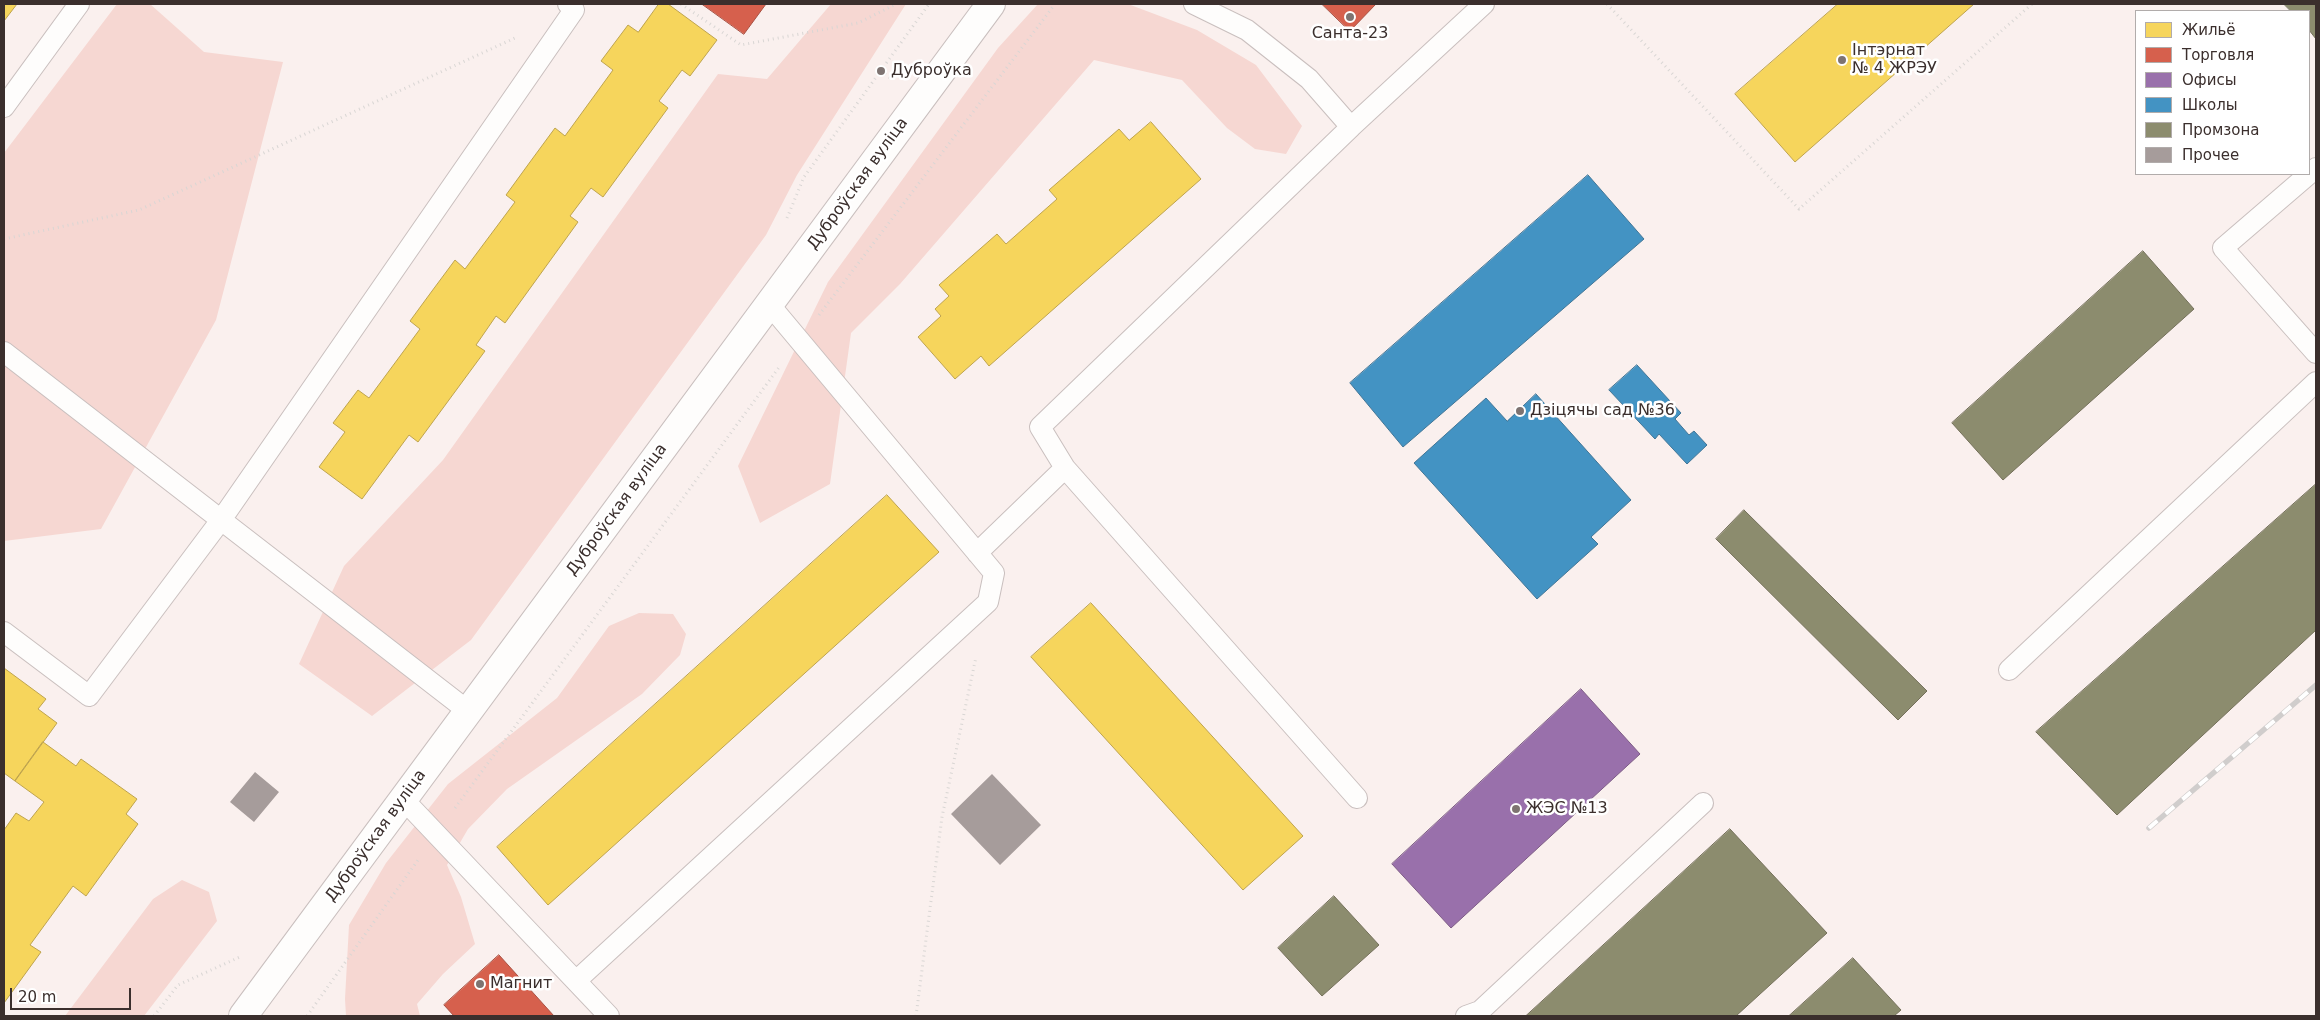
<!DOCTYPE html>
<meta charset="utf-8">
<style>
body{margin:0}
#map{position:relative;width:2320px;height:1020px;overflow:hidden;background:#faf0ee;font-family:"DejaVu Sans",sans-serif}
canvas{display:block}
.frame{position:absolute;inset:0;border:5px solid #3b2f2d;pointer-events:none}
.legend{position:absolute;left:2135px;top:10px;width:175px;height:165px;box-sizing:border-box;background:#fff;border:1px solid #b1acab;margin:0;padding:6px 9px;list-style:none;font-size:15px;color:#3b2f2d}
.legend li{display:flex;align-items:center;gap:10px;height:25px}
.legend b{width:25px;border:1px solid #b1acab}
.scale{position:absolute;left:10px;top:988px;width:121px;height:22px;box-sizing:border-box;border:2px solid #3b2f2d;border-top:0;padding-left:6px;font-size:15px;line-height:18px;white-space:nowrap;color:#3b2f2d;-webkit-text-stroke:4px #fff;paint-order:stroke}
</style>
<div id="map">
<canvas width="2320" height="1020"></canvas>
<div class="frame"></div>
<ul class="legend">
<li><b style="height:14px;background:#f6d55c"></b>Жильё</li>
<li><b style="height:14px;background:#d6604d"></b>Торговля</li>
<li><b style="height:14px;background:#9970ab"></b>Офисы</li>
<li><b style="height:14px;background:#4393c3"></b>Школы</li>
<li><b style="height:14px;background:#8c8c6e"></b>Промзона</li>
<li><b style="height:14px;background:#a69c9b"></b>Прочее</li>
</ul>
<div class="scale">20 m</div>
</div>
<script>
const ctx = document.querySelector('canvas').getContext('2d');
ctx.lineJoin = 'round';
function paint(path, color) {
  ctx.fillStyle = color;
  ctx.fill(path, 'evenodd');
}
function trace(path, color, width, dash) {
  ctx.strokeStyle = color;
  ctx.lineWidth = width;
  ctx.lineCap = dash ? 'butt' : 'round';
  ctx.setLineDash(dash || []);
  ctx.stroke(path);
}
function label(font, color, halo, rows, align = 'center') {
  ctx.font = font + ' "DejaVu Sans",sans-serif';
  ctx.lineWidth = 5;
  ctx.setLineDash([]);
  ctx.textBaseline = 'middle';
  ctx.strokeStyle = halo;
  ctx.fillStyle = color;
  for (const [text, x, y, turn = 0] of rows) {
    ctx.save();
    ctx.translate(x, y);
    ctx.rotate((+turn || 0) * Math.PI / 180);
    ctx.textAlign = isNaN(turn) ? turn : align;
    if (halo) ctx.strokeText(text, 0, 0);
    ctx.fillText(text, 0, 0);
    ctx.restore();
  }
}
const green = new Path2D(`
 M117,4h33l54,48 79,10 -67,258 -115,209 -97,12v-388z
 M831,4h75l-109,171 -31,60 -295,405 -99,76 -73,-52 45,-98 99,-106 275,-386 49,5z
 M1038,4h90l69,26 59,35 46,61 -16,28 -31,-5 -28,-21 -45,-48 -88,-20 -194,224 -49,49 -21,151 -70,39 -22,-57 90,-184 170,-234z
 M639,613l34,1 13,20 -6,21 -38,39 -135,95 -39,40 -21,36 14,32 14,47 -32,30 -26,30 3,12h-74l-1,-17 4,-74 37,-62 62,-79 109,-86 52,-72z
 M182,880l27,12 8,29 -73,95h-79l88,-117z`);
const homes = new Path2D(`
 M4,4h13l-13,17z
 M659,4h9l49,36 -27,36 -8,-6 -23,31 9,7 -65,89 -12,-9 -21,28 8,6 -73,101 -9,-7 -20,29 9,6 -67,91 -9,-7 -47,64 -43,-32 26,-35 -12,-9 25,-33 11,8 51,-69 -10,-8 22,-30 23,-31 10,9 50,-67 -9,-7 24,-33 25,-34 10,8 48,-66 -12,-9 27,-36 10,7z
 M1838,4h136l-179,158 -60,-68z
 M1151,122l50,57 -212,187 -8,-10 -26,23 -37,-42 23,-21 -6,-7 14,-13 -10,-11 58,-51 9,10 51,-45 -8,-9 70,-61 10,11z
 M887,495l52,57 -391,353 -51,-58z
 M1091,603l212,233 -60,54 -212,-233z
 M4,668l42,31 -8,10 19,14 -42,58 -11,-8z
 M43,742l33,24 5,-7 56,40 -11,15 12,10 -52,72 -13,-10 -43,59 11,7 -37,51v-173l12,-17 13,8 15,-19 -29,-21z`);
const shops = new Path2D(`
 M702,4h64l-22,30z
 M1322,4h54l-26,27z
 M499,955l55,61h-100l-10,-11z`);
const offices = new Path2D(`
 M1581,689l59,65 -189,174 -59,-64z`);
const schools = new Path2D(`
 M1588,175l56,64 -241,208 -53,-64z
 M1637,365l44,48 -6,6 14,16 5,-4 13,14 -20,19 -28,-30 -4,5 -46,-49z
 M1536,394l95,106 -40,37 7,7 -61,55 -123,-136 72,-65 21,23z`);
const industry = new Path2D(`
 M2284,4h32v35l-7,-9v-19h-18z
 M2143,251l51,58 -191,171 -51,-57z
 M2316,484v146l-199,185 -81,-83z
 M1744,510l183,181 -29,29 -182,-181z
 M1730,829l97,104 -91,83h-210z
 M1334,896l45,49 -57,51 -44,-48z
 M1853,958l48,52 -7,6h-105z`);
const building = new Path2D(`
 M255,772l24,20 -25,30 -24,-20z
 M992,774l49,51 -41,40 -49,-51z`);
const path = new Path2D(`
 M681,4l60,41 117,-22 38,-19
 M1607,4l192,205 233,-205
 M881,71l12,9
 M787,218l17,-41 125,-173
 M4,239l135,-29 376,-172
 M819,315l236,-311
 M455,808l325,-442
 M154,1016l24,-31 64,-29
 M307,1016l111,-156
 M450,1016l3,-2
 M916,1016l26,-199 34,-160`);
const lane = new Path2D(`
 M1194,4l53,26 62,49 42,48 133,-123
 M4,107l75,-103
 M2316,168l-93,80 93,105
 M4,352l464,359
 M1065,468l292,330
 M977,553l88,-85 -25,-41 311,-300
 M4,632l85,64 132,-176 353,-510 -6,-6
 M2009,670l307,-288
 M403,799l206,217
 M577,980l411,-378 6,-29 -225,-269
 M1466,1016l14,-5 223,-208`);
const secondary = new Path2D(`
 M243,1016l748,-1012`);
const rail = new Path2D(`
 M2149,828l167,-143`);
const markers = [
 [1350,17,5,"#7e7371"],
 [1842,60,5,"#7e7371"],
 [881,71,5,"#7e7371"],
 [1520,411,5,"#7e7371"],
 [1516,809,5,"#7e7371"],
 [480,984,5,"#7e7371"]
];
const poiNames = [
 ["Санта-23",1350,34,"center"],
 ["Інтэрнат",1852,51],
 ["№ 4 ЖРЭУ",1852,69],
 ["Дуброўка",891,71],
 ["Дзіцячы сад №36",1530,411],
 ["ЖЭС №13",1526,809],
 ["Магнит",490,984]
];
const streetNames = [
 ["Дуброўская вуліца",858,184,-54],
 ["Дуброўская вуліца",617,510,-54],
 ["Дуброўская вуліца",376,836,-54]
];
paint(green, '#f6d7d2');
paint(homes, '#f6d55c');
trace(homes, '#bea34e', 1);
paint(shops, '#d6604d');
trace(shops, '#a85143', 1);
paint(offices, '#9970ab');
trace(offices, '#7d5c85', 1);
paint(schools, '#4393c3');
trace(schools, '#417596', 1);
paint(industry, '#8c8c6e');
trace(industry, '#74705a', 1);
paint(building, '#a69c9b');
trace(lane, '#c9bfbe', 22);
trace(secondary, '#c9bfbe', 30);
trace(path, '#d9d6d4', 3, [1, 4]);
trace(lane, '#fefdfc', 20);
trace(secondary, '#fefdfc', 28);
trace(rail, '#d0cdcc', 5.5);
trace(rail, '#fff', 4, [11]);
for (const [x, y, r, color] of markers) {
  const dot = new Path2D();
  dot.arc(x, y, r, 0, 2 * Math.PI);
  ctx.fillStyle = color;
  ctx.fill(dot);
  trace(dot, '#fff', 2);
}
label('16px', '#3b2f2d', '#fff', poiNames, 'left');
label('16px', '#3b2f2d', '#fff', streetNames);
</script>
